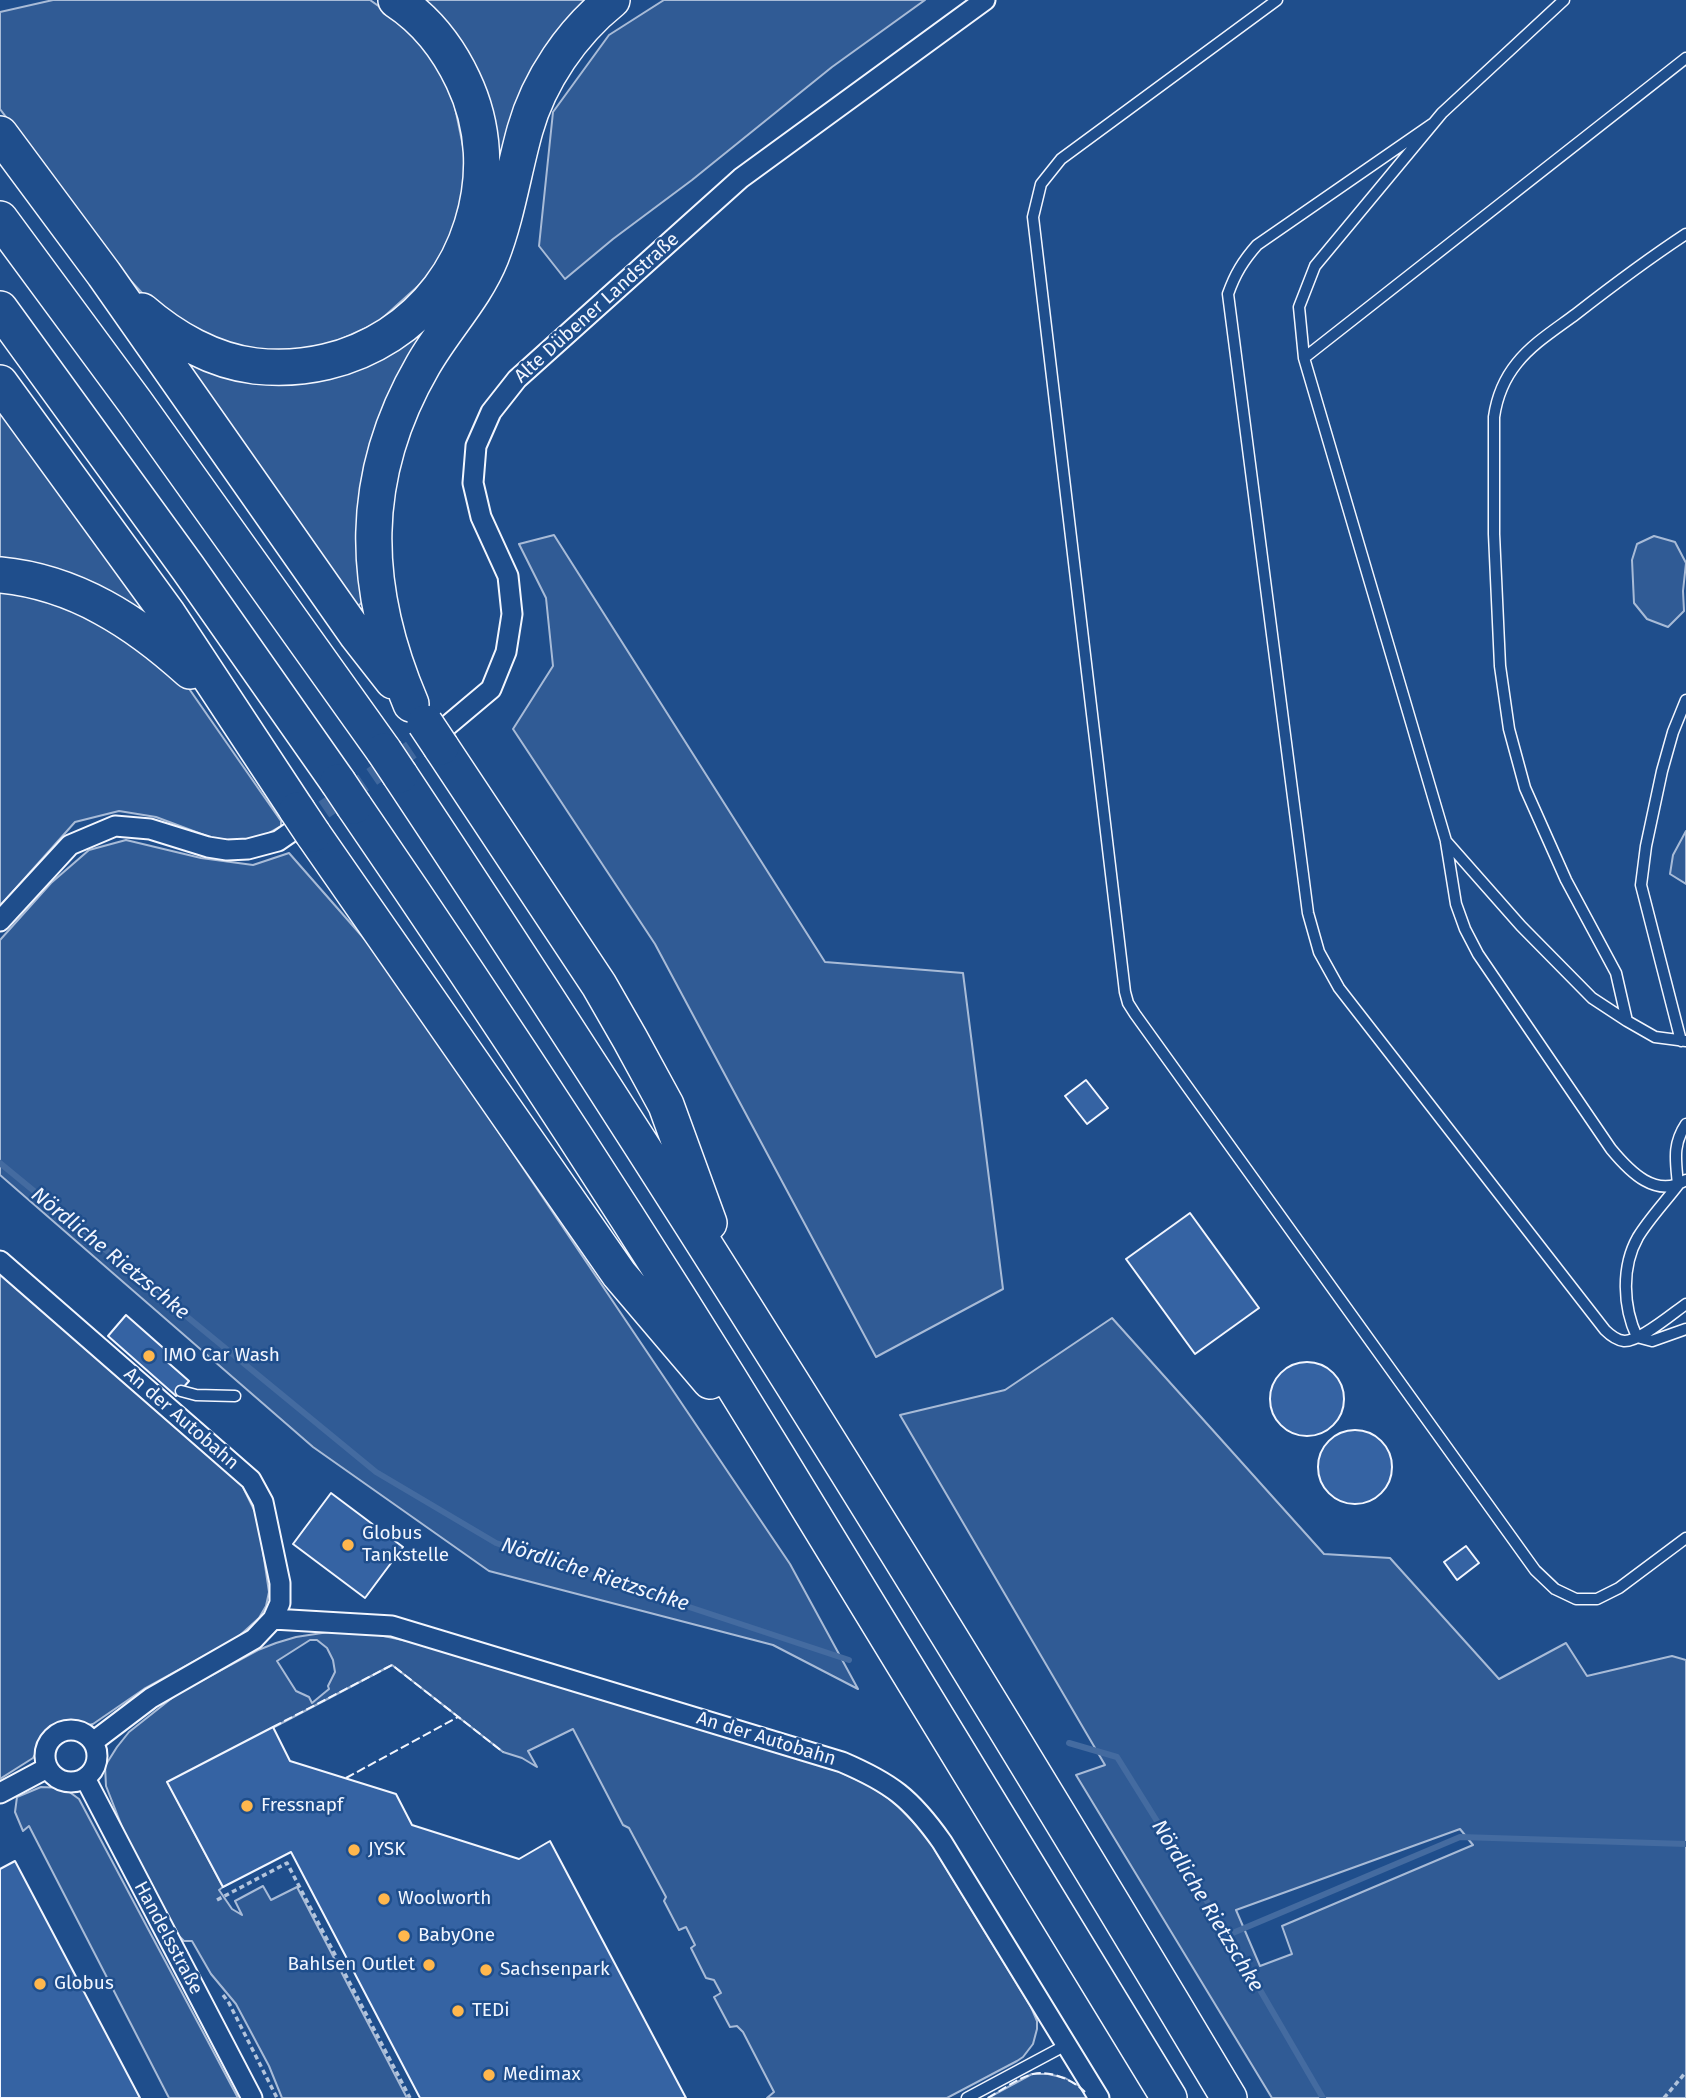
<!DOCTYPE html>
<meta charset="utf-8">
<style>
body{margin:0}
canvas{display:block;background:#1f4e8c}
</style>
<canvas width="1686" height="2098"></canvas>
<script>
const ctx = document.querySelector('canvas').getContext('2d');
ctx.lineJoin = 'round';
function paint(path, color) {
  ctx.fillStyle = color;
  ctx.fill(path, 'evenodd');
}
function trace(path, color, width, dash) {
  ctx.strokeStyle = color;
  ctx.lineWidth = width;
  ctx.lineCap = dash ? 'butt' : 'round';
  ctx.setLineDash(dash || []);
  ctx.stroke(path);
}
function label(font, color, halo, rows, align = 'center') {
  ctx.font = font + ' "Fira Sans",sans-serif';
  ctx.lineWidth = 5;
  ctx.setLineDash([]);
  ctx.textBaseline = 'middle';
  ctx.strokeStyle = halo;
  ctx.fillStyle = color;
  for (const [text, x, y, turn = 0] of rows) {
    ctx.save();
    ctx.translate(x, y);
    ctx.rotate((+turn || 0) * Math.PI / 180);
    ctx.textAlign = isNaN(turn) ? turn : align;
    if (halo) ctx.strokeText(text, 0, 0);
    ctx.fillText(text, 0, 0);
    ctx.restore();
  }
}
const built = new Path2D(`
 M53,0h317l38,27 42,56 15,73 -2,56 -26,57 -60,54 -60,27 -75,1 -83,-40 -30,-32 -129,-170v-97z
 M417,0h172l-87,168 -7,-4z
 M664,0h261l-93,67 -140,113 -79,59 -48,40 -26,-33 14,-134 56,-77z
 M418,328l4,13 -55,257 -10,9 -177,-252 33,14z
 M0,403l143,202 -8,5 -135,-50z
 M554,535l271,427 138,11 40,316 -127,68 -221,-413 -142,-215 40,-63 -7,-68 -27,-54z
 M1654,536l21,6 11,21 -3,28 1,20 -16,16 -21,-8 -13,-16 -2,-43 5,-16z
 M0,587l100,29 83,64 98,141v5l-14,8 -20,6h-19l-16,-2 -56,-21 -37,-6 -44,11 -75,84z
 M1686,831v53l-16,-10 3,-19z
 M126,840l75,18 52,7 36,-12 93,106 408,605 68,125 -85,-44 -284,-74 -176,-124 -313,-272v-235l51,-57 38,-33z
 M0,1274l242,211 16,33 11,74 -3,14 -7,12 -22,20 -93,51 -51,35 -9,2 -17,-2 -8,2 -12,9 -14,23 -33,21z
 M1112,1318l212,236 66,4 109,121 67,-36 21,33 85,-20 14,4v438h-414l-196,-323 29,-10 -205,-350 105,-25zM1460,1829l13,16 -191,81 10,28 -32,12 -24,-56z
 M335,1631l39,3 38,8 375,112 53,18 28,13 26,17 31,32 106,173 6,14v8l-4,15 -10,13 -6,4 -70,37h-180l7,-6 -31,-60 -6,-6 -7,1 -16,-30 7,-4 -7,-13 -8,-2 -15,-30 4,-3 -9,-18 -7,3 -15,-29 2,-4 -37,-69 -6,-3 -50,-96 -45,22 9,16 -15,-9 -19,-6 -111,-87 -224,118 55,104 -4,3 13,19 10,6 -7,-14 28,-15 8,14 26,-13 110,211h-125l-13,-32 -33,-62 -25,-30 -19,-33h-8l-6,-6 -50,-93 -22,-56 -1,-20 12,-19 12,-15 48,-38 81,-44 18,-7 20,-6zM310,1640h7l10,8 6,12 2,12 -7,14 1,3 -17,14 -3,-6 -13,-6 -19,-30z
 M41,1787l23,1 15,11 159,299h-69l-140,-272 -6,5 -8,-19 2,-15z
 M1032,2074h16l17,4 16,9 11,11h-104z`);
const stream = new Path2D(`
 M0,1163l376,309 120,71 353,117
 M1069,1743l48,14 111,178 95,163
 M1228,1935l232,-98 226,7`);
const building = new Path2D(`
 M1086,1080l22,28 -21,16 -22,-28z
 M1190,1213l69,95 -64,46 -69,-95z
 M126,1315l43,38 -5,6 25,22 -13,15 -68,-60z
 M1270 1399a37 37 0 1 1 74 0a37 37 0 1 1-74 0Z
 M1318 1467a37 37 0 1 1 74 0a37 37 0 1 1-74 0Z
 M331,1493l72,54 -38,51 -72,-54z
 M1466,1546l13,17 -22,17 -13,-18z
 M273,1727l17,34 106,33 16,31 107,34 31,-18 136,257h-266l-129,-246 -68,35 -56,-105z
 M15,1861l125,237h-140v-229z`);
const streetTunnel = new Path2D(`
 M300,826l140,-96`);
const path = new Path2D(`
 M217,1900l70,-37 123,235
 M223,1995l6,8 48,95
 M1664,2098l22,-26`);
const lane = new Path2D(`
 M1277,0l-216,159 -20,25 -8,33 92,775 3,11 7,11 400,556 20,19 21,10h21l22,-11 67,-50
 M1564,0l-122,113 -127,153 -16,41 5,51 142,483 75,85 71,72 35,23 28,16 31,4
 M1432,124l-175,121c-14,16 -22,29 -29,49l80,619 11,39 20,36 266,342c6,6 11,10 19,11 15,1 49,-28 62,-37
 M1304,358l382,-300
 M1446,842l10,62 9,25 13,25 133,195c19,23 45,50 75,31
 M1627,1021l-11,-48 -50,-93 -41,-92 -16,-59 -9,-63 -6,-132v-117c3,-21 10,-38 23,-54 16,-20 39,-34 59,-49 36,-28 72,-55 110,-80
 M1681,1041l-40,-156 5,-39 16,-75 11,-39 13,-32
 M1686,1124c-14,21 -10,37 -8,61 -13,17 -29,34 -40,52 -17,30 -15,70 -1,100l15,4 34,-12
 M181,1391l15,4 39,1
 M967,2098l99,-53`);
const street = new Path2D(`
 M447,726l44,-37 15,-37 6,-38 -4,-38 -27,-59 -8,-34 3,-37 15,-34 26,-33 224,-201 244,-178
 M0,921l70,-76 45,-19 35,3 58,18 19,3 21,-1 30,-8 13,-9
 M0,1261l251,219 12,22 17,81v20l-7,16 -19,20 -103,59 -58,44
 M273,1619l119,7 450,136c49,21 69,36 100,80l157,256
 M45 1756a26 26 0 1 1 52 0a26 26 0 1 1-52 0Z
 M85,1778l167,320
 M0,1793l47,-25`);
const highway = new Path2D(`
 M0,134l104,140 253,361 36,46
 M0,219l135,183 249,349
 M0,309l188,259 150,214
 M142,311c31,27 71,50 113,55 98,11 188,-47 217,-141 15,-48 13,-99 -9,-145 -15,-32 -38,-61 -67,-80
 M0,383l168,231 129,196
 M0,575c75,7 136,47 190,96
 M411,704c-50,-117 -53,-227 12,-339 21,-37 52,-68 68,-108 16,-41 22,-84 34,-127 14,-50 47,-98 87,-130
 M441,747l158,238 31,54 36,66 43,118
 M400,775c288,433 562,876 829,1323
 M354,806c146,213 288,430 423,650 132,213 261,428 392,642
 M313,834l306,440 91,107`);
const highwayBridge = new Path2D(`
 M425,723l16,24
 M384,751l16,24
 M338,782l16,24
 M297,810l16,24`);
const fence = new Path2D(`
 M273,1727l119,-62 111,87
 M346,1778l112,-61
 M988,2098c12,-7 32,-21 45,-24 18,-4 40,6 52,18`);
const markers = [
 [149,1356,7,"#ffb74d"],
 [348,1545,7,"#ffb74d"],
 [247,1806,7,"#ffb74d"],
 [354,1850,7,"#ffb74d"],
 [384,1899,7,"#ffb74d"],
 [404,1936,7,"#ffb74d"],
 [429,1965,7,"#ffb74d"],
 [486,1970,7,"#ffb74d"],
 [40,1984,7,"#ffb74d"],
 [458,2011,7,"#ffb74d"],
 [489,2075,7,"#ffb74d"]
];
const streetNames = [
 ["Alte Dübener Landstraße",597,308,-42],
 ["An der Autobahn",181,1419,41],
 ["An der Autobahn",766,1739,17],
 ["Handelsstraße",168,1938,62]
];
const poiNames = [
 ["IMO Car Wash",163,1356],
 ["Globus",362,1534],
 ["Tankstelle",362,1556],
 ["Fressnapf",261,1806],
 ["JYSK",368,1850],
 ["Woolworth",398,1899],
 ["BabyOne",418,1936],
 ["Bahlsen Outlet",415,1965,"right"],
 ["Sachsenpark",500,1970],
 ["Globus",54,1984],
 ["TEDi",472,2011],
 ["Medimax",503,2075]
];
const waterNames = [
 ["Nördliche Rietzschke",110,1254,39],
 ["Nördliche Rietzschke",595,1575,18],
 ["Nördliche Rietzschke",1207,1906,59]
];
paint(built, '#305b95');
trace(built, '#a8bbd7', 2);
trace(stream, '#446ba0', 6);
paint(building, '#3563a3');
trace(building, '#f2f6ff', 2);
trace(streetTunnel, '#3f679d', 19, [19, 10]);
trace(lane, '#f2f6ff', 13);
trace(street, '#f2f6ff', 23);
trace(highway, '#f2f6ff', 38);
trace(path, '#b3c4dc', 3.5, [5, 3.5]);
trace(lane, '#1f4e8c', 10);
trace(street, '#1f4e8c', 19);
trace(highway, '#1f4e8c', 35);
trace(highwayBridge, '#f2f6ff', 38, []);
trace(highwayBridge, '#1f4e8c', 35);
trace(fence, '#f2f6ff', 2, [9, 3.5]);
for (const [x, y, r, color] of markers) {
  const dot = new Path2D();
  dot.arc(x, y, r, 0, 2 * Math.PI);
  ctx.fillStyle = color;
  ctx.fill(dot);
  trace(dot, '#1f4e8c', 2.5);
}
label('19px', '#f2f6ff', '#1f4e8c', streetNames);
label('19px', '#f2f6ff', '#1f4e8c', poiNames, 'left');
label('italic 21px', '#f2f6ff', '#1f4e8c', waterNames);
</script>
